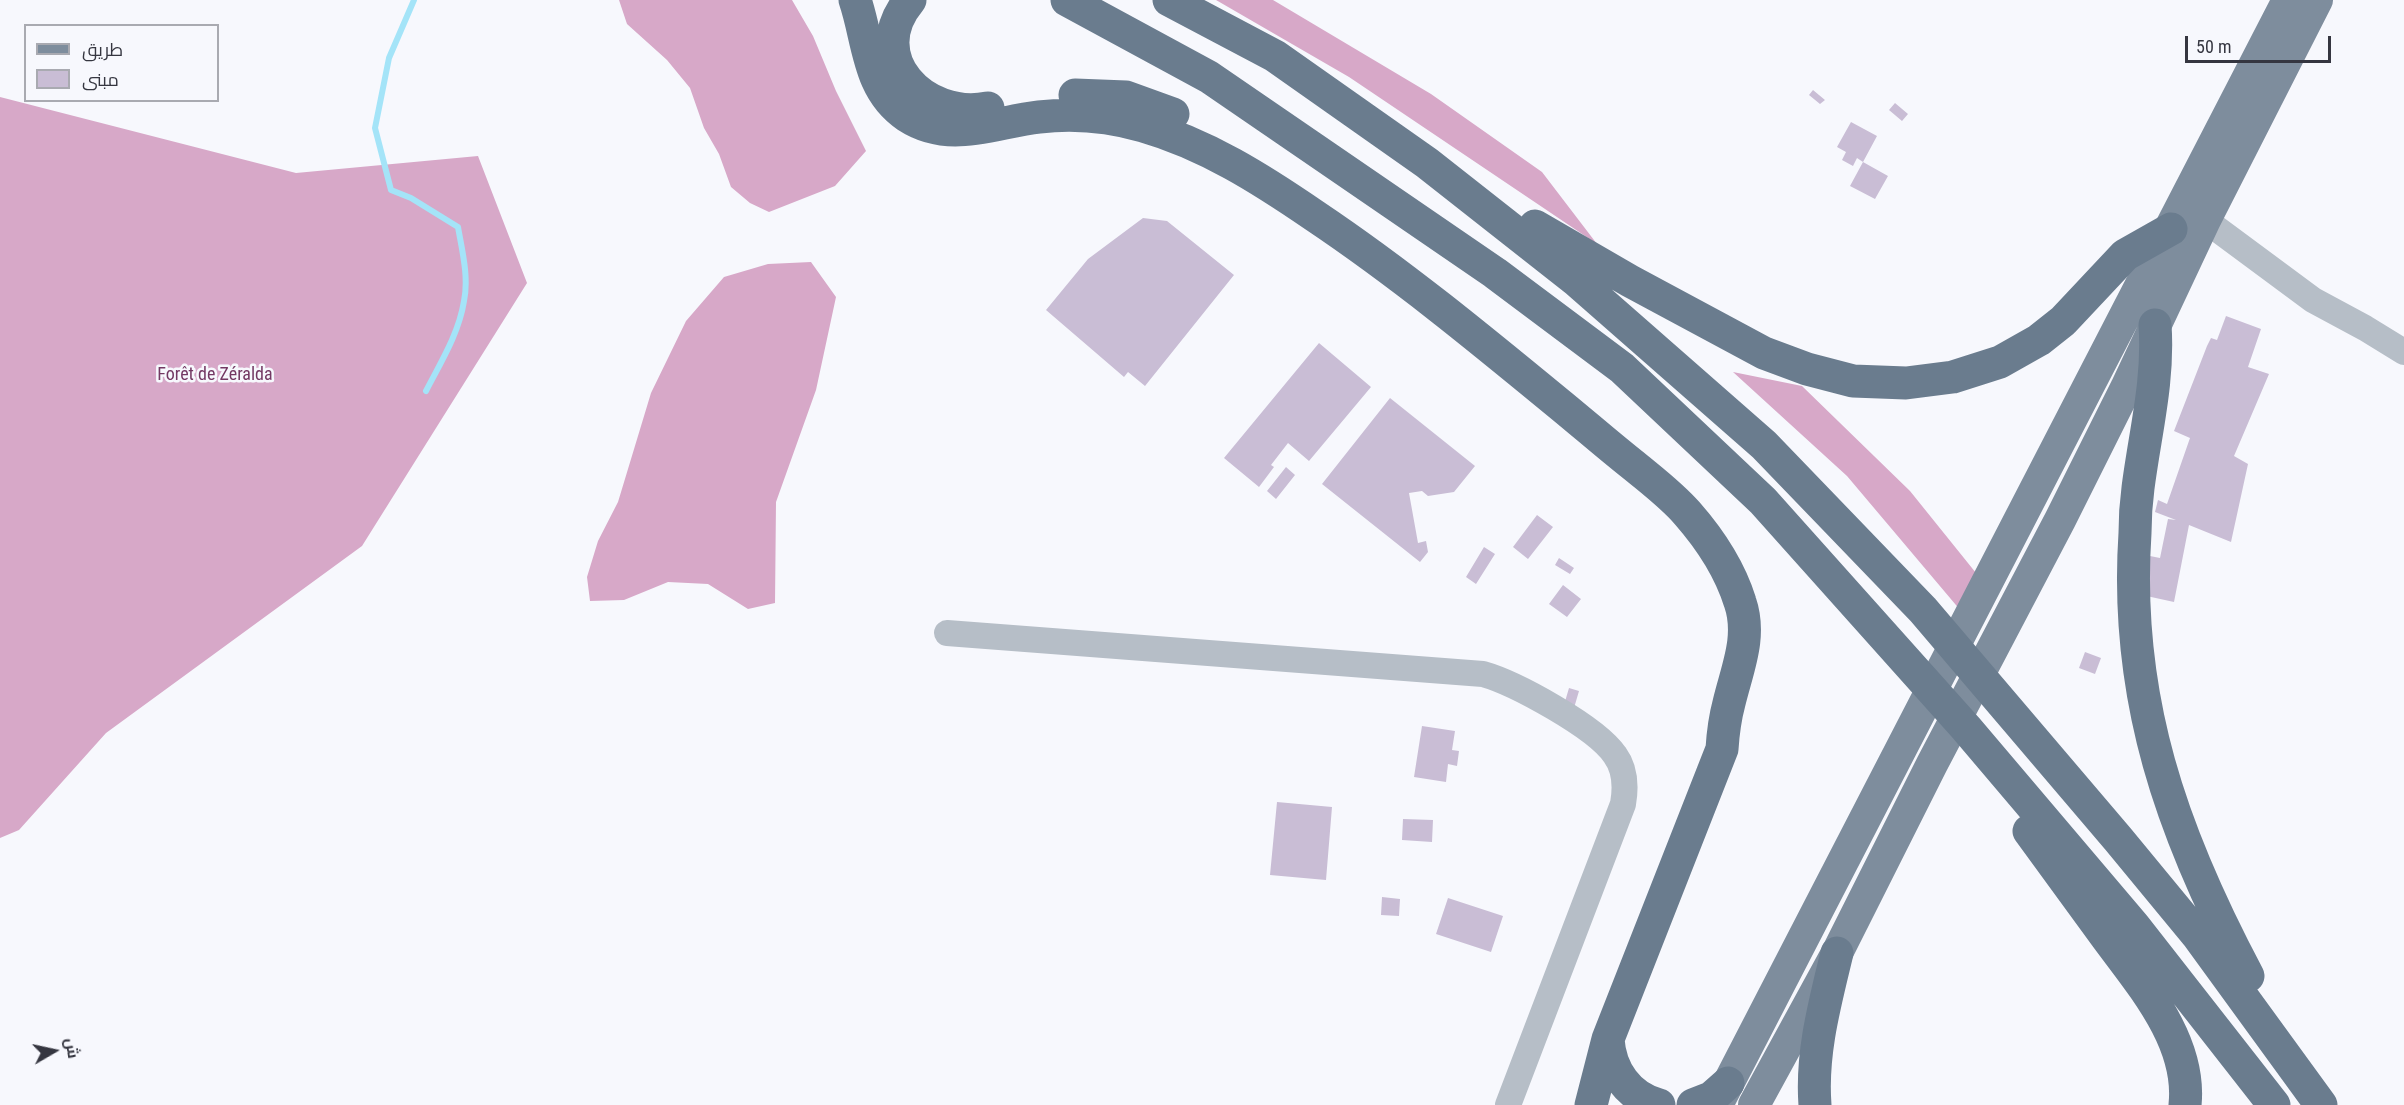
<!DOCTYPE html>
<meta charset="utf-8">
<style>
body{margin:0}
#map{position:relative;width:2404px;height:1105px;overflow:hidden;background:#f7f8fd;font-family:"Roboto Condensed",Cairo,sans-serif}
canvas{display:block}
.legend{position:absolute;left:24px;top:24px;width:195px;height:78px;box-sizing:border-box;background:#f7f8fd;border:2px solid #a9aab1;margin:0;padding:8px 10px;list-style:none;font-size:18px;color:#353640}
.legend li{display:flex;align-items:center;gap:12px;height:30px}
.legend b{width:30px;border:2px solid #a9aab1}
.north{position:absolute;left:24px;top:1021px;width:60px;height:60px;-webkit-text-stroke:4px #f7f8fd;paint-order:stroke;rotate:81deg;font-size:16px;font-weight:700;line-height:24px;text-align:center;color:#353640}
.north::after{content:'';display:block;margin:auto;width:21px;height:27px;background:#353640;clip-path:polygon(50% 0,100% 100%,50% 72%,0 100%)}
.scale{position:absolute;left:2185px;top:36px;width:146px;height:27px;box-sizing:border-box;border:3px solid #353640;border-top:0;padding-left:8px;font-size:18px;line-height:21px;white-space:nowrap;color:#353640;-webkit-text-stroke:4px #f7f8fd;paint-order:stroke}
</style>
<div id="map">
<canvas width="2404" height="1105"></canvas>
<ul class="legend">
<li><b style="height:8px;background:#7e8d9d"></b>طريق</li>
<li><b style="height:16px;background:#c9bdd5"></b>مبنى</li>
</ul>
<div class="north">ش</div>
<div class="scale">50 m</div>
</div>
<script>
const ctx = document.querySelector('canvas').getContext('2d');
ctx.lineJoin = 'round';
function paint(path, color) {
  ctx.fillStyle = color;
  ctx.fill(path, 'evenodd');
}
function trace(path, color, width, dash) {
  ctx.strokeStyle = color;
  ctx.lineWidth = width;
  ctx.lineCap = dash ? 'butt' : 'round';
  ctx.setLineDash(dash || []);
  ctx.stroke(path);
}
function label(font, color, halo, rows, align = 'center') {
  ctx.font = font + ' "Roboto Condensed",sans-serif';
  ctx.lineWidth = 5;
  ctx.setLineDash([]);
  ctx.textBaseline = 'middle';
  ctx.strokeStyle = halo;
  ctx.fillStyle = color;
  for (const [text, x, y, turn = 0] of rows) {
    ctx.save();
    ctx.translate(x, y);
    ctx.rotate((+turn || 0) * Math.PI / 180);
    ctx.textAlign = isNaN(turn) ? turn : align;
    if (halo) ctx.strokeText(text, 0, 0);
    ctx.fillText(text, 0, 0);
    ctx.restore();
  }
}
const forest = new Path2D(`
 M619,0h173l21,36 23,55 30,60 -31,35 -66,26 -19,-9 -19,-16 -12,-33 -15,-26 -14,-40 -23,-28 -40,-36z
 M1216,0h57l158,94 111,78 55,72 -248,-167z
 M0,97l296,76 182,-17 49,127 -165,263 -256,187 -87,97 -19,8z
 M811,262l25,35 -20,93 -40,112 -1,101 -27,6 -40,-25 -40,-2 -44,18 -34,1 -3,-24 11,-36 20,-39 33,-109 35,-72 38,-44 44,-13z
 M1733,372l69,14 108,105 66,82 -15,38 -114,-135z`);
const stream = new Path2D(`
 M414,0l-25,58 -14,70 16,62 20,8 47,29c4,23 11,50 6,74 -5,32 -23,61 -38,90`);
const building = new Path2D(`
 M1813,90l12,10 -5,4 -11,-9z
 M1895,103l13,11 -6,7 -13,-11z
 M1851,122l26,14 -14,26 -6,-4 -4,8 -11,-6 4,-8 -9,-5z
 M1863,162l25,14 -13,23 -25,-13z
 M1143,218l24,3 67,54 -89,111 -17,-14 -4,5 -78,-67 42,-51z
 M2226,316l35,13 -13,38 21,7 -35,82 14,8 -17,78 -42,-17 -15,77 -32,-7 8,-39 10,2 8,-39 8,1 -21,-8 3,-12 9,4 23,-66 -16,-7 33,-85 4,-8 6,2z
 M1319,343l52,44 -62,74 -21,-18 -17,22 3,2 -15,20 -35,-29z
 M1390,398l85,68 -21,26 -26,4 -6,-5 -13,2 9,50 8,-2 2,11 -8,10 -98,-78z
 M1286,467l9,8 -19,24 -9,-8z
 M1537,515l16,12 -25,32 -15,-12z
 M1484,547l11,7 -19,30 -10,-7z
 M1559,558l15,10 -4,6 -15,-9z
 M1563,585l18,14 -14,18 -18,-13z
 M2085,652l16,6 -6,16 -16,-6z
 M1569,688l10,3 -5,17 -10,-3z
 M1422,726l33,5 -3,19 7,1 -2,15 -9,-2 -2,18 -32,-5z
 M1277,802l55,5 -6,73 -56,-5z
 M1403,819l30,1 -1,22 -30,-2z
 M1382,897l18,2 -1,17 -18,-1z
 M1448,898l55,18 -12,36 -55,-18z`);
const minor = new Path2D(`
 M2205,220l108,80 52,28 39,24
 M947,633l536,41c32,9 113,53 132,81 11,15 11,32 8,49l-115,301`);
const major = new Path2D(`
 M1717,1105l571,-1105
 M1754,1105l83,-152 95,-189 128,-244 66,-132 79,-168 112,-220`);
const highway = new Path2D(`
 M855,0c14,41 12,89 52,116 43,28 87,6 132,1 35,-4 70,-1 104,9 63,18 118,53 172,90 85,57 164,122 243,187 27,22 53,45 80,66 17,14 34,27 49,44 22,25 43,57 53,89 12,35 -3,67 -11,101 -4,15 -6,30 -7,46l-114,290 -17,66
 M910,0c-48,57 14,121 78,108
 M1067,0l142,77 286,196 127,95 141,133 203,227 168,198 140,179
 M1169,0l106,56 152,107 150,118 187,164 159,165 195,229 80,97 123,169
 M1075,95l51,2 47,17
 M1535,226l95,55 134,72 43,16 46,12 53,2 47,-6 47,-15 39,-22 24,-19 62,-66 46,-26
 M2155,325c4,56 -10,108 -17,163 -2,15 -3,30 -3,45 -11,165 37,300 113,443
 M2029,831c25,34 49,67 73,100 36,50 90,108 83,174
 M1608,1039c2,31 20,58 51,66
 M1693,1105l18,-7 17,-15
 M1815,1105c-4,-52 10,-102 22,-152`);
const parkNames = [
 ["Forêt de Zéralda",215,375]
];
paint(forest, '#d7a8c8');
trace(stream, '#a4e4f8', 6);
paint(building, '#c9bdd5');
trace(minor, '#b6bec7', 26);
trace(major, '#7e8d9d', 32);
trace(highway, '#6a7c8e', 33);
label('18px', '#733863', '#f7f8fd', parkNames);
</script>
